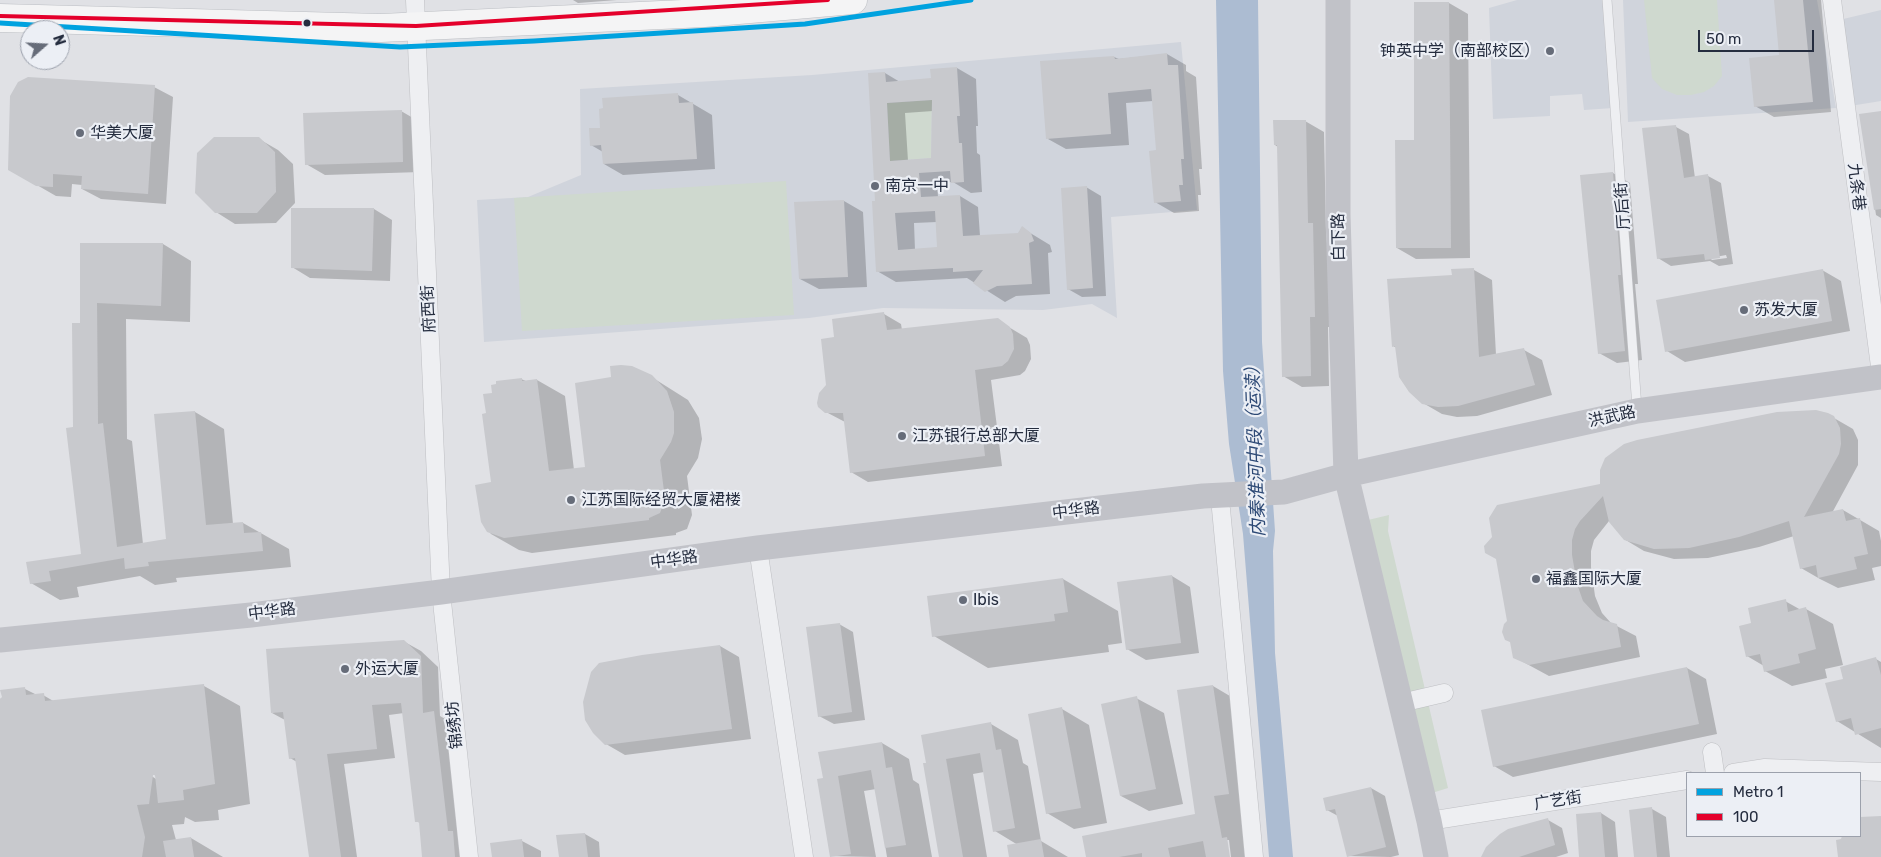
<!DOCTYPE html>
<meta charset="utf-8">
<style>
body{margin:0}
#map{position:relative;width:1881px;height:857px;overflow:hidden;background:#e0e1e5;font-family:Rubik,sans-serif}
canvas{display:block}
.legend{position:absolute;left:1686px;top:772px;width:175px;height:65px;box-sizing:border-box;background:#eceff5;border:1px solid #9ca1ac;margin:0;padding:6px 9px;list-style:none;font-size:15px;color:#252d3f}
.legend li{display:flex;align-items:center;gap:10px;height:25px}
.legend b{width:25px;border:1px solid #9ca1ac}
.north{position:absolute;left:20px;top:20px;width:50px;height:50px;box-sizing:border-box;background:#eceff5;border:1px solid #9ca1ac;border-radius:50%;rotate:71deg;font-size:14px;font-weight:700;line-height:20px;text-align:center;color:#252d3f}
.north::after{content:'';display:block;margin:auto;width:18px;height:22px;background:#666c79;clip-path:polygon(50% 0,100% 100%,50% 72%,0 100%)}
.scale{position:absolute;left:1698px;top:30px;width:116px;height:22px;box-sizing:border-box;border:2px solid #252d3f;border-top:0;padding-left:6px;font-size:15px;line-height:18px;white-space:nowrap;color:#252d3f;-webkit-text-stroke:4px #eceff5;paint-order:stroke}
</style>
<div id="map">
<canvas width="1881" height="857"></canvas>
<ul class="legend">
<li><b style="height:6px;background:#00a2df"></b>Metro 1</li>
<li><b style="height:6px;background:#e4002b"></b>100</li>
</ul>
<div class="north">N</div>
<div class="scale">50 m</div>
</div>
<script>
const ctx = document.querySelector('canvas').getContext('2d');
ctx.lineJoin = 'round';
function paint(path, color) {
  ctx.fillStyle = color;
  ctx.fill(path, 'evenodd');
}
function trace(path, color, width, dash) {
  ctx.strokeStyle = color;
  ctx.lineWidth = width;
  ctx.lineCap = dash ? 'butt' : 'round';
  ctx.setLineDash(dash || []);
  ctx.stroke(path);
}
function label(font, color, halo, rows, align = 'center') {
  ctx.font = font + ' Rubik,"Noto Sans SC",sans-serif';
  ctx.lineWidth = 4.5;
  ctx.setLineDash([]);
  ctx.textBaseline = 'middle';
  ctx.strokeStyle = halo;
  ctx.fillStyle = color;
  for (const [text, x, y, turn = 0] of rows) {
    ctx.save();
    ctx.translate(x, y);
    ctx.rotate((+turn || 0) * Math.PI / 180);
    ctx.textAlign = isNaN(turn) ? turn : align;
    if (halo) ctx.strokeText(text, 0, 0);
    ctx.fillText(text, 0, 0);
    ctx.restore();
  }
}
const built = new Path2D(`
 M1517,0h90l6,108 -29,2 -2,-16 -32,2v20l-57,3 -4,-111z
 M1623,0h194l19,108 -208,14z
 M1881,10v91l-31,5 -11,-86z
 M1181,42l16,168 -86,7 6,101 -25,-14 -49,6 -160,-2 -74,10 -325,24 -7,-142 51,-3 53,-22 -1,-86 232,-14z`);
const green = new Path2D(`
 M1644,0h73l5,76 -8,10 -10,6 -13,3h-14l-15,-6 -10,-11z
 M932,100l-1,58 -41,3 -3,-58z
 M786,181l8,134 -272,16 -8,-133z
 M1389,515l-1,16 60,257 -16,5 -64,-273z`);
const water = new Path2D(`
 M1216,0h42l4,342 13,189 -2,20 2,102 18,204h-24l-26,-323 -14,-90 -6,-73z`);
const shadow = new Path2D(`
 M573,0h44l-39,3z
 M1775,0h46l10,112 -57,5 -19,-11 25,-50z
 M1415,3h34l19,11 2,244 -54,1 -19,-11 18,-107z
 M1167,54l19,11v6l10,6 6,92h-3l2,26h-3l1,16 -25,2 -19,-11 2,-50 -4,-51 -27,2 3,42 -63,4 -18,-10 66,-82 5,2z
 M957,68l19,11 2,47h-2l1,27 3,2 2,37 -11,1 -18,-11 -16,1 1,14 22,-1 18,11 2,29 38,-2 4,-6 28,17 2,7 -4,1 2,41 -34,2 -11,6 -38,-24 -71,4 -19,-11v-69l8,-129 15,9 32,-3 -1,-9zM933,111v48l-25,2 -3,-48zM937,222l2,27 -24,1 -1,-27z
 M154,87l19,10 -7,107 -65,-5 -19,-10v-4l-10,-1 -1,13 -15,-1 -47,-27z
 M678,95l34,20 3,54 -92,6 -19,-11 -1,-12 -12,-7 11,-16z
 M401,111l19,11 1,50 -96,3 -19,-11z
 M1881,112v106l-5,-3 -15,-100z
 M1305,121l19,11 2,100 8,95h-6l1,59 -27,1 -19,-11 -5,-229 -3,-2z
 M1676,127l13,7 6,44 13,-2 13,7 12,81 -14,2 -9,-5 -39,5 -13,-8zM1726,255l1,3 -15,2 -2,-2z
 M259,139l19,11 15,14 2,39 -19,20 -41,1 -19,-12z
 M1613,173l17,10 8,101h-3l7,76 -25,3 -18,-10 -18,-177z
 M1086,187l15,9 5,100 -24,1 -14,-8z
 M844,201l19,11 4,75 -48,2 -19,-10z
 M374,209l18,11 -2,61 -80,-3 -18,-11z
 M81,244h82l28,17 -1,61 -64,-3 1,120 5,2 11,103 25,-4 -13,-125 40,-3 29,17 9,95 10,-1 46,26 2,18 -115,11 1,4 -22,3 -15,-9 -63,11 2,10 -19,3 -29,-17 -3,-20 54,-8 -7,-127 6,-104z
 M1474,270l18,10 4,75 28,-5 18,10 10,35 -75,21 -20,1 -15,-3 -19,-11 -26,-55 -4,-2 60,-69v-6z
 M1822,270l19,11 9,50 -165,31 -18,-11z
 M884,314l17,10 1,6 95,-10 30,18 3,7 1,14 -6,12 -5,4 -29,5 11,86 -134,16 -17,-10 -6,-50 -19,-10 1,-27 9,-47z
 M642,371l46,29 11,18 3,21 -4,19 -11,18 5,39 -5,14 -11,4v2l-144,18 -13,-3 -28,-16 -9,-12 11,-39 -6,-69 6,-20 28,-15 5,2 11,-1 28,16 9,74 12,-2z
 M1827,414l26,15 5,11v25l-26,48 11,-3 36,21 2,10v25l-9,2 3,12 -37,8 -18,-9 -19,-11 -7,-32 -35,11 -51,11 -34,1 -30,-8 -20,-12 -15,-18 -15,19 -3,11v16l4,29 7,17 9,10 25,13 4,21 -91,19 -35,-19 -3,-15 -5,-3 95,-154z
 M1172,576l18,11 9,66 -53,7 -19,-11z
 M1063,579l55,32 4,32 -14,2 1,7 -121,16 -54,-32z
 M1785,601l16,9 5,-1 27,15 10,41 -18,4 2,9 -35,8 -27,-15 -1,-5 -17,-10 6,-32z
 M839,624l14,8 12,88 -31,4 -15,-8z
 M403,641l18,10 17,16 2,49 12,7 20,134h-49l-3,-34 -4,-2 -12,-108 -15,2 6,43 -51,6 13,93h-47l-13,-95 -7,-4 -5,-38 -13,-7z
 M720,646l19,11 12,82 -126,16 -19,-11z
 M1876,659l5,3v86l-44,-27 8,-41z
 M1687,668l19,11 11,55 -204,43 -19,-11z
 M204,686l36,20 10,98 -32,6 1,10 -24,2 -10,-5 -1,7 -12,1 4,15 15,-2 32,19h-223v-158l25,-10 12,6h6l12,7zM148,771l8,5v3l-9,-6z
 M1213,686l27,16 16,107 -15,2 7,40 7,6h-24l-2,-17h-3l3,17h-143l110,-42z
 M1136,698l28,15 19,91 -34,7 -28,-15z
 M1062,709l27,16 18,98 -33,6 -27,-16z
 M991,724l27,16 5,23 5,3 13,75 27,16h-57l7,-12 -23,-14 -11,-59 -11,2 14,83h-46l-17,-93z
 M882,743l27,16 4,21 6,4 13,73h-45l-11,-68 -12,2 12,66 -45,-1 -7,-77 -4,-26z
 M1371,788l14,8 14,59 -8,2 -43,-1 -10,-40 -11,-6z
 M1652,809l14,8 4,40h-35z
 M1601,813l14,9 3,35h-37z
 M1548,820l14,8 6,25 -12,4h-73z
 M585,834l14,8 1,15h-40z
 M522,841l19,10v6h-48z`);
const building = new Path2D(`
 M1774,0h29l10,102 -59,5 -5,-49 30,-3z
 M1414,2h35l2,246h-55l-1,-108h19z
 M1167,53l1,12h10l6,94h-3l2,26h-4l2,16 -27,2 -5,-52 7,-1 -5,-61 -43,4 3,41 -65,5 -6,-78 74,-5 1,3z
 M957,67l3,49h-3l2,27h3l2,39 -13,1 -1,-12 -31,2 2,24 39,-2 3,41 55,-3 4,-7 9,7 3,8 -5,2 3,41 -35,2 -12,6 -12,-9 10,-13 -30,2v-4l-77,4 -4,-71h3l-7,-128 17,-1 1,10 45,-4 -1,-9zM932,100l-1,58 -41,3 -3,-58zM935,211l2,36 -39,3 -3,-37z
 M28,77l127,8 -7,109 -67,-5 1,-13 -29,-2v13l-17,-1 -28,-16 2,-74 8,-14z
 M678,93l1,10 14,-1 4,57 -94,5 -2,-19 -11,1 -1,-18h11l-1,-19 4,-1 -1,-10z
 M402,110l1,52 -98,3 -2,-52z
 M1881,111v98l-7,1 -15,-96z
 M1273,120h33l2,103h5l2,94h-5l1,59 -29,1 -5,-232h-3z
 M1676,125l8,53 24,-4 12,84 -15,2 -1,-6 -47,5 -15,-131z
 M214,137h45l16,15 1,40 -19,21h-42l-20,-20 2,-40z
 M1613,172l8,103h-3l7,76 -27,3 -18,-179z
 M1087,186l6,102 -26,2 -6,-102z
 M844,200l4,77 -49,2 -5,-77z
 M291,208h83l-2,63 -81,-3z
 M80,243h83l-2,63 -64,-3 1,121 5,-1 14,124 49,-8 -12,-125 41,-3 11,114 37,-3 1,11 17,-1 2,19 -115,11 1,4 -24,3 -1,-11 -75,13 2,10 -21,3 -4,-22 55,-8 -15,-126 7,-1 -1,-104h8z
 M1474,268l5,89 45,-9 11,37 -77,21 -20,1 -16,-3 -13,-12 -10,-15 -4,-31 -3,1 -5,-68 65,-4 -1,-6z
 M1823,269l9,52 -167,31 -9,-52z
 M884,312l3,18 111,-12 12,9 3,7 1,15 -6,12 -6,5 -27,4 10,86 -135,17 -7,-60h-18l-7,-6 -1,-4 2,-10 7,-8 -5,-46 13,-2 -2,-18z
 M621,365l11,1 20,9 15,16 7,21v21l-3,9 -11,18 5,39 -5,14 -11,5v2l-145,18 -17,-6 -6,-10 -6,-37 16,-3 -9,-68 4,-1 -3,-19 9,-1 -1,-8 5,-1v-3l26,-3v3l15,-2 12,92 36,-4 -10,-84 36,-6 -1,-11z
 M1816,410l12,3 6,3 6,12 1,16 -2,10 -35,63 39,-8 3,12 14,-3 8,36 -14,3 3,12 -39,9 -2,-13 -16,4 -11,-48 -50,16 -50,11 -35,1 -30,-9 -15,-18 -6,-26 -23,25 -5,8 -3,11v15l5,29 6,17 14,15 6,4 14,4 4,23 -92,18 -16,-7 -3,-16 -5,-2 -3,-8 2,-8 3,-3 -11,-62 -11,-6 -1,-7 8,-9 -3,-19 8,-13 103,-21v-14l5,-12 19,-14 13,-4 140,-28z
 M1172,575l9,68 -55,7 -9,-68z
 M1063,578l5,34 -14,2 1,7 -123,16 -5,-41z
 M1786,599l2,13 18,-5 10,42 -18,5 2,9 -36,9 -4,-18 -14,3 -7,-31 12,-3 -3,-15z
 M840,623l12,89 -34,5 -12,-90z
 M404,640l17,16 2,57 11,-2 14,120h5l2,26h-33l-3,-35h-4l-14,-119 -29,2 5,44 -50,5 14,103h-32l-14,-99 -6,1 -6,-47 -12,1 -5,-64z
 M720,645l12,84 -127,16 -12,-12 -8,-13 -2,-18 8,-30 8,-9 43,-8z
 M1876,657l5,18v53l-26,7 -4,-17 -15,4 -11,-39 18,-4 -3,-12z
 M1687,667l12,57 -206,43 -12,-57z
 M204,684l11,100 -32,6 1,10 -26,3 -3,-28h-2l-4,29 -12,1 8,32 -3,20h-142v-158l2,-2 -2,-7 25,-3 1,8 18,-2 1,8z
 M1213,685l16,109 -15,2 8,42 5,-1 3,20h-24l-3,-16 -35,7 2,9h-28v-4l-23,4h-33l-4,-21 113,-22 -18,-124z
 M1137,696l19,93 -36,7 -19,-92z
 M1062,707l19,101 -35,6 -18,-100z
 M991,722l5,28 5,-1 14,79 -22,4 -13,-79 -34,6 17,98h-24l-16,-94h3l-5,-28z
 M882,742l4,26 6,-1 14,78 -21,3 -14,-78 -33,6 13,78 -21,3 -13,-78 6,-1 -5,-26z
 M1371,787l15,60 -39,10 -12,-48 -9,2 -3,-13z
 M1652,807l5,50h-23l-5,-47z
 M1601,812l4,45h-26l-3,-43z
 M1881,816v41h-43l-2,-17 5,-1 1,-3h18v-19z
 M1548,818l7,27 -36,12h-38l5,-10 14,-13 8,-5z
 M585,833l3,24h-29l-3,-22z
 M191,837l3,20h-28l-3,-16z
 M522,839l2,18h-32l-2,-14z
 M1041,839l3,18h-35l-2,-12z`);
const lane = new Path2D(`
 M1607,0l30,408`);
const street = new Path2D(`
 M415,0l26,592 28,265
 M1832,0l49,374
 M1221,509l33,348
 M758,548l46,309
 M1401,703l43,-10
 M1712,752l3,21
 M1733,773l32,-5 116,4
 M1429,821l258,-41`);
const secondary = new Path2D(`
 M1338,0v215l8,260 83,346 7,36
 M0,640l251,-25 190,-23 317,-44 445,-52 81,-4 62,-17 291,-64 244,-34`);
const primary = new Path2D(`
 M0,18l381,10 323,-15 149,-13`);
const bus1 = new Path2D(`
 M0,16l416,10 412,-26`);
const metro1 = new Path2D(`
 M0,23l400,24 134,-6 271,-17 166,-24`);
const markers = [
 [307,23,4.5,"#252d3f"],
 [1550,51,5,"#666c79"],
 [80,133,5,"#666c79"],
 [875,186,5,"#666c79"],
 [1744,310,5,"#666c79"],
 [902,436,5,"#666c79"],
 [571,500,5,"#666c79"],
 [1536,579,5,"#666c79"],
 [963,600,5,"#666c79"],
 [345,669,5,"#666c79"]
];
const poiNames = [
 ["钟英中学（南部校区）",1540,51,"right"],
 ["华美大厦",90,133],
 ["南京一中",885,186],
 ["苏发大厦",1754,310],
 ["江苏银行总部大厦",912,436],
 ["江苏国际经贸大厦裙楼",581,500],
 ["福鑫国际大厦",1546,579],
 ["Ibis",973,600],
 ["外运大厦",355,669]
];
const streetNames = [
 ["九条巷",1856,187,83],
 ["厅后街",1623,206,-94],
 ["白下路",1339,237,-91],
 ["府西街",429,309,-93],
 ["洪武路",1612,417,-12],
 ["中华路",1076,511,-7],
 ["中华路",674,560,-8],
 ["中华路",272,612,-7],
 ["锦绣坊",455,725,-96],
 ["广艺街",1558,801,-9]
];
const waterNames = [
 ["内秦淮河中段（运渎）",1256,447,-92]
];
paint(built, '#d0d4dc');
paint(green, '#cfd9cf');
paint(water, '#acbcd2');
paint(shadow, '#0003');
paint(building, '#c8c9cd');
trace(lane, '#bebfc3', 10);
trace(street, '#bebfc3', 19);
trace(primary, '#bbbec3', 29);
trace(lane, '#eeeff2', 9);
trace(street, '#eeeff2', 18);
trace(secondary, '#c1c2c8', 25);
trace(primary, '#f4f4f5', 28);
trace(bus1, '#e4002b', 4);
trace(metro1, '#00a2df', 5);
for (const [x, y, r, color] of markers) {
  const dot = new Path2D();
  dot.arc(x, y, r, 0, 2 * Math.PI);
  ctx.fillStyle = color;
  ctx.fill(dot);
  trace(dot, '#eceff5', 2);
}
label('16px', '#252d3f', '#eceff5', poiNames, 'left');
label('16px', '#252d3f', '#eceff5', streetNames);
label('italic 18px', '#2d4975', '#eceff5', waterNames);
</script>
